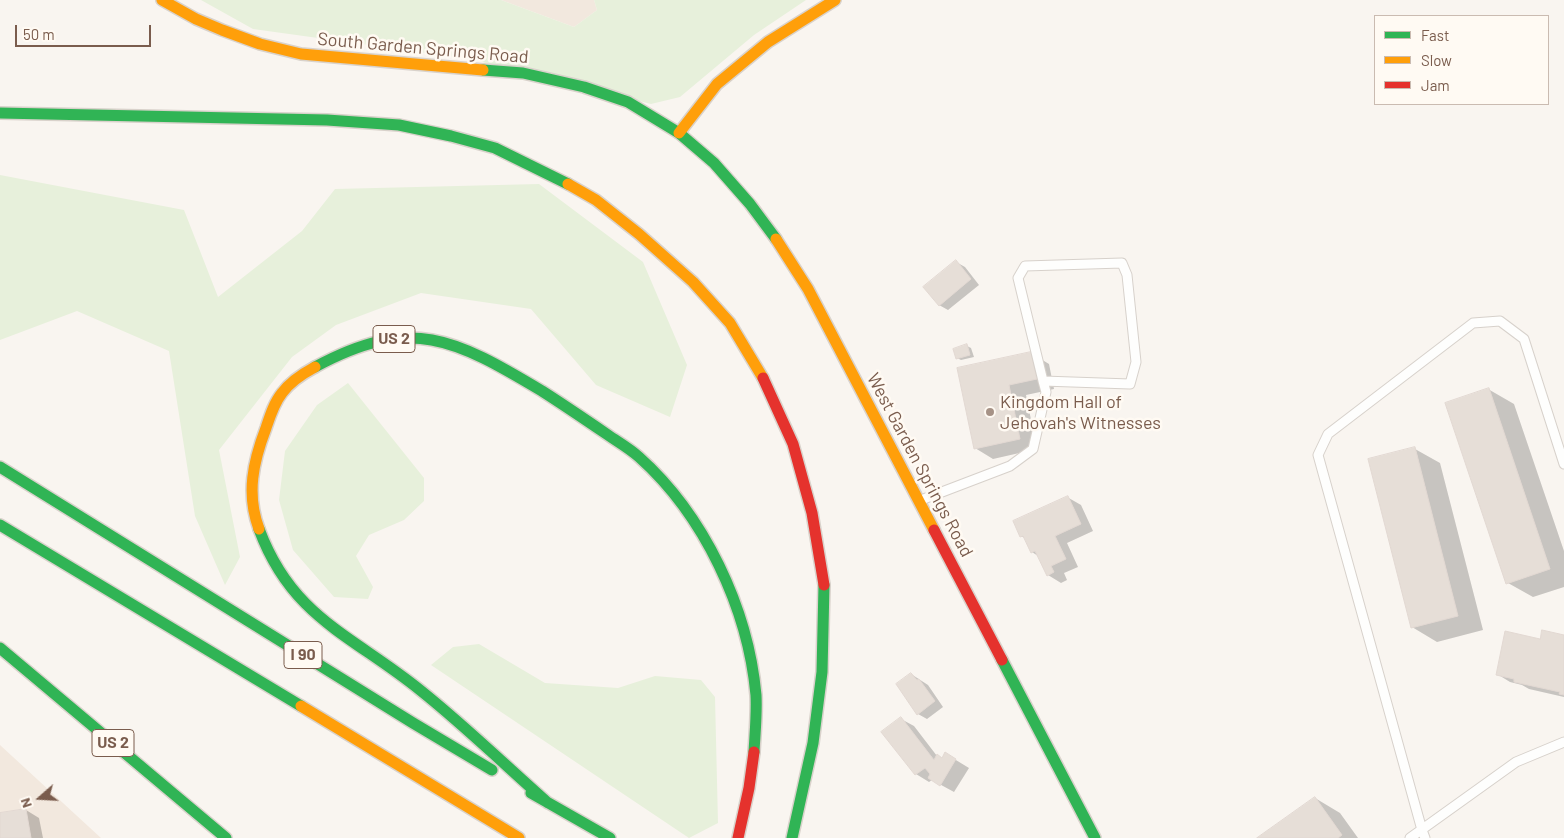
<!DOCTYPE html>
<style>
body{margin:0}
#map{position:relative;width:1564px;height:838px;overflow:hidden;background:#f9f5f0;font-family:Barlow,sans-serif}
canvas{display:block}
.legend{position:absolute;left:1374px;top:15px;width:175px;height:90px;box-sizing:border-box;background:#fffaf3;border:1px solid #cabbb1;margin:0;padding:6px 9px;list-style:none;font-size:15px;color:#7a5c4d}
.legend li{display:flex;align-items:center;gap:10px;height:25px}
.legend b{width:25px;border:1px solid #cabbb1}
.north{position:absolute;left:15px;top:773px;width:50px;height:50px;-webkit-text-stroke:4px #fffaf3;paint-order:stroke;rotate:251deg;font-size:14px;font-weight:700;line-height:20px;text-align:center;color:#7a5c4d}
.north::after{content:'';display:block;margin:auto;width:18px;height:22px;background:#7a5c4d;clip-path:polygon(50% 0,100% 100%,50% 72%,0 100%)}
.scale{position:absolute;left:15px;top:25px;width:136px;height:22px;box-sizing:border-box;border:2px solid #7a5c4d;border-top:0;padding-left:6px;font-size:15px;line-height:18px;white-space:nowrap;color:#7a5c4d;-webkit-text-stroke:4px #fffaf3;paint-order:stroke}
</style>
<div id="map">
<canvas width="1564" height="838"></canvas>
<ul class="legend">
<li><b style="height:6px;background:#30b455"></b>Fast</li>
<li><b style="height:6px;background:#ff9f0a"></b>Slow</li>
<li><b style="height:6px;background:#e5322d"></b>Jam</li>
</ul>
<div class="north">N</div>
<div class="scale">50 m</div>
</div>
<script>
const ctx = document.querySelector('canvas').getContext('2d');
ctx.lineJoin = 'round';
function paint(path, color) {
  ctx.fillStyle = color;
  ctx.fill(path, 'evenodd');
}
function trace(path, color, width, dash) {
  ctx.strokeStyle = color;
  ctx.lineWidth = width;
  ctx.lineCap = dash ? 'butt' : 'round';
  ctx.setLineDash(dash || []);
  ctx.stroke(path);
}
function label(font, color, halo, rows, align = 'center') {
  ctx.font = font + ' Barlow,sans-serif';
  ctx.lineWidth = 5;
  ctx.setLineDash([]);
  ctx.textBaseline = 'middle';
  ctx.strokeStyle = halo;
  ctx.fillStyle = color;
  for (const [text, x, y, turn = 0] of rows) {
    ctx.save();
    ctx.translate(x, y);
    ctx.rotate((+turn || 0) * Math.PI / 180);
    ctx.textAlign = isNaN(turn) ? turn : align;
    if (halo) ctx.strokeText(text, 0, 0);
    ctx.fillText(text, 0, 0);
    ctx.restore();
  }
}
const residential = new Path2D(`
 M501,0h93l3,10 -23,17z
 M0,745l101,93h-101z`);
const green = new Path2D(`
 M201,0h300l73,27 23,-17 -3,-10h212l-52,35 -74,62 -29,7 -181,-45 -217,-30z
 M0,175l184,35 34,87 84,-66 33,-42 204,-5 104,78 44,103 -17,52 -74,-32 -65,-76 -110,-16 -85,32 -44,32 -73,93 21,107 -15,28 -30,-69 -26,-165 -92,-40 -77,29z
 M348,383l76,95v23l-20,19 -35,15 -13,21 17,31 -5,12 -34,-2 -41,-47 -14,-50 6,-49 32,-46z
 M479,644l66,39 73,5 37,-12 46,4 14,17 3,126 -29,15 -258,-173 22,-18z`);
const shadow = new Path2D(`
 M956,262l9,5 14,18 -31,25 -9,-5z
 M967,346l4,2 3,9 -13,3 -4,-2z
 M1031,353l18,11 5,25 -28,6 11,54 -44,10 -18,-11 -17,-79z
 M1488,389l26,15 50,147v36l-31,10 -25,-14z
 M1415,449l25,14 43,167 -46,12 -25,-15z
 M1067,497l14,8 12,26 -26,12 11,24 -14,6 3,7 -6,3 -13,-8 -10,-19 -6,-4 -6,-13 -5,-3z
 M1564,636v61l-35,-8 -7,-4 -12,-3 -13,-8 44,-34z
 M911,674l17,11 15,22 -16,12 -9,-5z
 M901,719l13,7 23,30 5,3 4,-5 23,14 -15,24 -22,-12 -3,2 -13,-8z
 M1315,798l25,15 18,25h-98z
 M26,810l13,8 4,20h-43v-24z`);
const building = new Path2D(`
 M956,260l15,19 -32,27 -16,-19z
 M967,344l3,11 -14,4 -3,-10z
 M1031,352l6,27 -28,6 11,54 -46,10 -17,-81z
 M1489,388l61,181 -44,15 -61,-181z
 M1415,447l43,169 -47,12 -43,-169z
 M1068,496l13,28 -26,12 11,23 -15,7 3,6 -7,4 -12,-25 -4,2 -8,-17 -3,1 -7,-16z
 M1542,630l22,5v60l-5,-1 1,-2 -46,-10v-3l-18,-4 9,-44 35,8z
 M911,673l6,7 2,-1 16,22 -18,14 -21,-31z
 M901,717l33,43 3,-6 5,4 3,-6 11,7 -16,27 -12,-8 2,-4 -5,-6 -10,7 -34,-43z
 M1315,797l27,38 -4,3h-81z
 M26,809l5,29h-31v-25z`);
const lane = new Path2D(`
 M921,500l89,-34 23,-17 13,-57 -3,-11 -25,-103 7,-12 97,-3 5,12 9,87 -6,22 -87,-3
 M1410,838l106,-76 48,-20
 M1425,838l-3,-8 -104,-375 10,-21 145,-111 27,-2 24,18 40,125`);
const fast = new Path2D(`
 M483,70l40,3 61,14 44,15 51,31 35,30 36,41 26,35
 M0,113l327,7 72,5 52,11 44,12 73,36
 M315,367c96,-52 140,-28 227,24 22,14 44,29 66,44 10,7 21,13 31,22 65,58 109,151 117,238 1,19 -1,38 -2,57
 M0,467l413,256 79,47
 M0,525l301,181
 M259,529c33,89 93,106 161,161 44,35 85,75 128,113
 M0,648l226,190
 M1002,660l93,178
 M531,793l79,45
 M792,838l21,-95 9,-71 2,-87`);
const slow = new Path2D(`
 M162,0l34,19 26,11 38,14 41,10 182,16
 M679,133l38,-49 51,-42 67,-42
 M568,184l28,16 43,34 54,48 37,41 33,55
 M776,239l32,50 126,241
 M259,529c-13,-35 -6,-67 7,-101 4,-12 8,-25 16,-35 8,-11 20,-19 33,-26
 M301,706l218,132`);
const jam = new Path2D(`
 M763,378l30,66 19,69 12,72
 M934,530l68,130
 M738,838l11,-50 5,-36`);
const markers = [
 [990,412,5,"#a69286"]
];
const shields = [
 [394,339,42],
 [303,655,38],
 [113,743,42]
];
const shieldNames = [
 ["US 2",394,339],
 ["I 90",303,655],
 ["US 2",113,743]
];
const streetNames = [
 ["South Garden Springs Road",423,48,5],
 ["West Garden Springs Road",920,465,62]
];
const poiNames = [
 ["Kingdom Hall of",1000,402],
 ["Jehovah's Witnesses",1000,423]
];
paint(residential, '#f2e8de');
paint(green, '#e7f0db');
paint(shadow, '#0003');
paint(building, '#e6ded7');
trace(building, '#e2d8d2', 1);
trace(lane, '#d7d1cb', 11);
trace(fast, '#d9d2cb', 14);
trace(slow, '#d9d2cb', 14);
trace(jam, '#d9d2cb', 14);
trace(lane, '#fefefd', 9);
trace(fast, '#30b455', 11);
trace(slow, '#ff9f0a', 11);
trace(jam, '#e5322d', 11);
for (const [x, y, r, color] of markers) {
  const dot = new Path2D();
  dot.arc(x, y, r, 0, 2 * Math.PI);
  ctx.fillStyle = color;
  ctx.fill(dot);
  trace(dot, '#fffaf3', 2);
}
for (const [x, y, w] of shields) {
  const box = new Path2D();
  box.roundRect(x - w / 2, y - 13.5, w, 27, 4);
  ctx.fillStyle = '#fffaf3';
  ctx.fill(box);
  trace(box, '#7a5c4d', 1);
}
label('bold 16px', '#7a5c4d', null, shieldNames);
label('18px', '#7a5c4d', '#fffaf3', streetNames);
label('18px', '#7a5c4d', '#fffaf3', poiNames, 'left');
</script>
